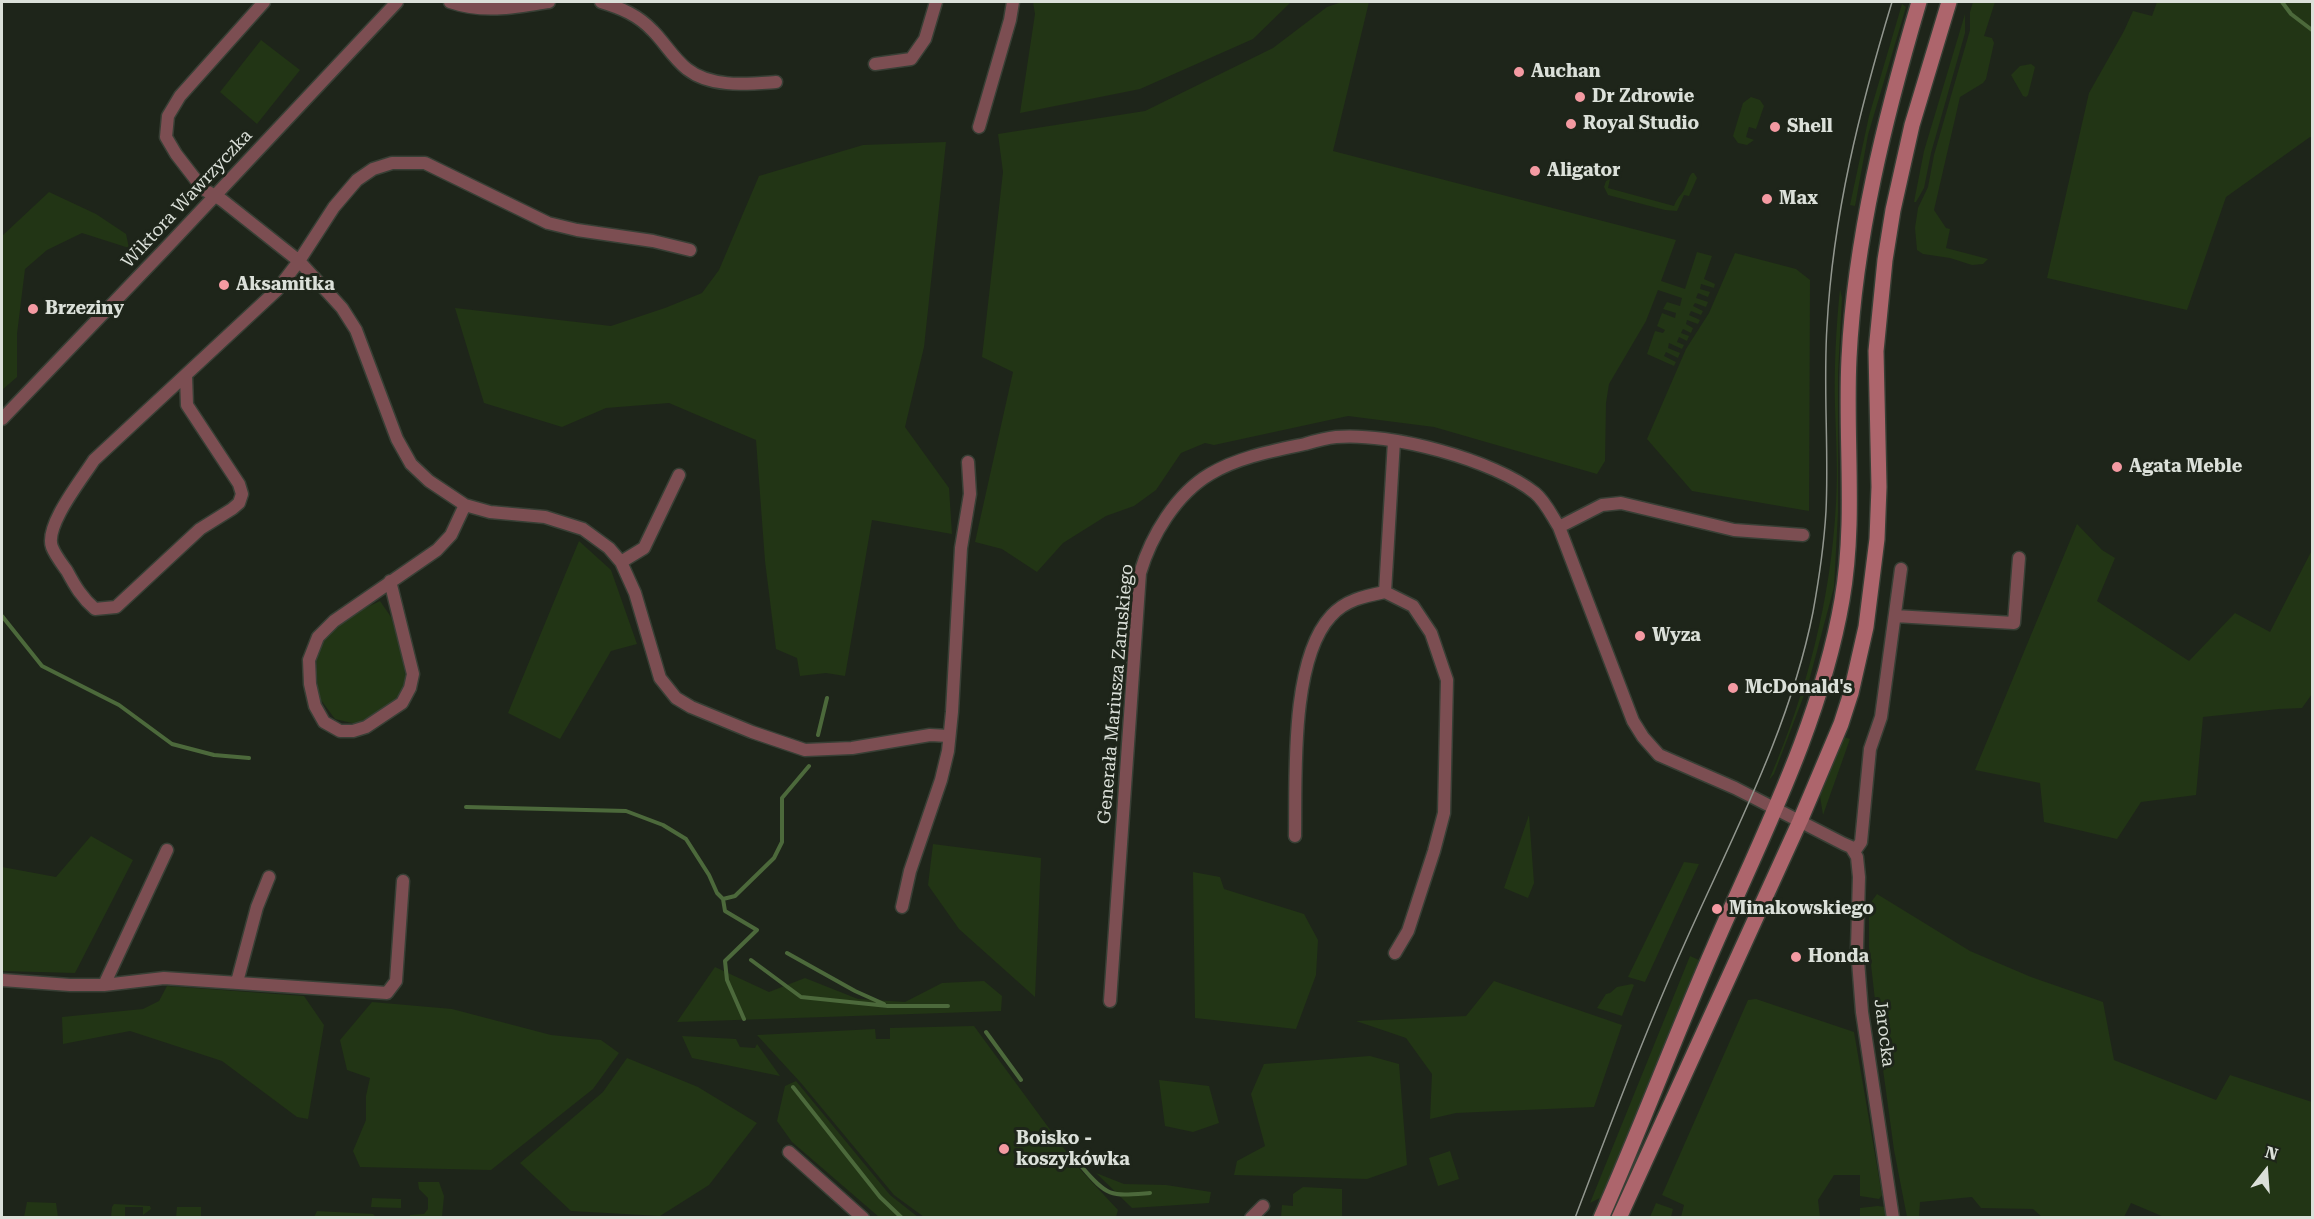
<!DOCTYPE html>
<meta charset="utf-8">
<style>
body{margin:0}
#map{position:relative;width:2314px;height:1219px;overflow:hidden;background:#1e251a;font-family:"Roboto Serif",serif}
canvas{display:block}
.frame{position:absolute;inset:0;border:3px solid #dbe0d9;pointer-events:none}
.north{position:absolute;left:2236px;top:1141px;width:60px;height:60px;-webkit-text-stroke:4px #1e251a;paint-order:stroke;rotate:17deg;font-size:16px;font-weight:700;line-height:24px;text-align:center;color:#dbe0d9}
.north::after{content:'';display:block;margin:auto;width:21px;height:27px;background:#dbe0d9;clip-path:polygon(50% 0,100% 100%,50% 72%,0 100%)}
</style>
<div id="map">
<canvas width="2314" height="1219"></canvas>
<div class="frame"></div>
<div class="north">N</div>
</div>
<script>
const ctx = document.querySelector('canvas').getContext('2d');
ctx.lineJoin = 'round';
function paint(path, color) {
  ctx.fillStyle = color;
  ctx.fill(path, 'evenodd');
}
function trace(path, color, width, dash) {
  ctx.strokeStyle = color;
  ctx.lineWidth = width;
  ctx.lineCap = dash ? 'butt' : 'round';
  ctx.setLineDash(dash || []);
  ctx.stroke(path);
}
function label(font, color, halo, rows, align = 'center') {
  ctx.font = font + ' "Roboto Serif",serif';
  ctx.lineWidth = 6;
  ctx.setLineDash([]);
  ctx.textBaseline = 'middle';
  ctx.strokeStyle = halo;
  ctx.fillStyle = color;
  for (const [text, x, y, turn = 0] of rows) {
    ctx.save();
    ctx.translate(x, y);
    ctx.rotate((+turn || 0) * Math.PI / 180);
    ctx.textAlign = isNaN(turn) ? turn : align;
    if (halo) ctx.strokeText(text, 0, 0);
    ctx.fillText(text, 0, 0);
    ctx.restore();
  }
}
const green = new Path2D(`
 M1033,2h258l-38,37 -113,50 -120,24 15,-99z
 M1342,2h27l-36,149 343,89 -15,41 24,8 12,-37 15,4 -8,23 11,5 -1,4 -13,-4 -1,5 10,3 -2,5 -10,-4 -2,5 12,4 -2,5 -11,-4 -2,3 10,5 -2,4 -10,-4 -2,4 11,5 -2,4 -11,-4 -1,4 7,4 -2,5 -8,-4 -2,4 8,3 -2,5 -8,-4 -2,5 7,3 -2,4 -13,-6 -1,5 12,5 -2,5 -12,-6 -2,4 12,6 -2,4 -27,-12 8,-23 8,2 2,-3 -8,-4 5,-13 13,5 1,-5 -13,-4 4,-7 13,4 2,-8 -24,-8 -12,31 -37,63 -3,19 -1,58 -8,13 -163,-47 -86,-11 -134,29 -9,-2 -24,10 -25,37 -22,16 -28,10 -43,27 -26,29 -35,-23 -27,-7 38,-170 -31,-15 21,-185 -5,-38 147,-23 128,-63 54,-41z
 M1973,2h22l-11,34 8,2 2,5 -8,36 -3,4 -23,14 -26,113 12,18 4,1 -4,19 42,11 -5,5 -11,1 -22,-7 -27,-4 -6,-4 -2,-22 3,-20 10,-21 6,-32 36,-125v-18z
 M2157,2h155v136l-2,-1 -84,60 -39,113 -140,-32 42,-185 35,-62 9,-20 19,5z
 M1902,4l4,3 -38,128 -13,71 -5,-1 19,-89z
 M1965,14v19l-34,120 -7,35 -8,14h-2l10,-51z
 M261,40l39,30 -43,54 -37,-32z
 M2031,64l4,3 -7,28 -2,2 -3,-1 -12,-21 9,-9z
 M1751,97l9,3 4,6 -8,23 -7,-2 -3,10 8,3 -7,5 -9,-2 -5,-7 10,-33z
 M946,142l-22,205 -19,80 44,61 3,46 -80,-14 -27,156 -19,-3 -26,3 -3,-18 -21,-9 -11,-88 -9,-121 -87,-37 -63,5 -44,19 -78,-24 -29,-95 156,18 54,-18 37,-15 17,-23 40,-94 104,-31z
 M1692,173h2l3,5 -8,18 -5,-1 -7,16 -12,-1 -57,-15 -4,-8 2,-6 4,-2 -2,9 66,18c3,-9 8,-11 11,-18 3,-6 3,-10 7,-15z
 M49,192l47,22 30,20 3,14 -47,-15 -35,17 -22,19 -8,65v43l-15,13v-154z
 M1735,253l61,16 14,11 -1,231 -117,-20 -45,-52 39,-90 23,-36z
 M1840,289l2,9 -4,75v140l-4,74 -26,98 -34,89 -5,6c38,-88 62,-181 67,-277 2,-32 0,-64 -1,-96 -1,-39 1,-79 5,-118z
 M2077,524l25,26 13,8 -18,43 92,60 46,-48 35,19 42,-82v144l-10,14 -23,1 -76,8 -7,78 -55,7 -24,37 -73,-17 -4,-39 -65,-13z
 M579,541l32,29 26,74 -26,7 -51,88 -52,-26z
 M380,601l11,16 10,32 5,31 -6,15 -21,17 -23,12 -21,-5 -17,-23 -2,-44 11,-16 19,-19z
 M1844,737l6,2 -27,76 -3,-19z
 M1529,815l5,68 -6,15 -24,-10z
 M91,836l42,24 -58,113 -73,-2v-104l54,10z
 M933,844l108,14 -6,139 -76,-68 -31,-44z
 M1684,862l15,2 -54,118 -17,-5z
 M1193,872l27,5 4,12 80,25 14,26 -2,35 -20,54 -101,-11z
 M1877,894l93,57 61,26 72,25 11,58 102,40 14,-25 82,27v115h-148l-33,-14 -7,14h-82l-9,-8 -52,-1 -9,-11 -52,5 -1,15h-12l-13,-67 -12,-88 -13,-115v-42z
 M1690,956l9,4 -84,208 -13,29 -12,6z
 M715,967l54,25 36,-14 53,21 47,3 37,-19 42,-2 18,15 -1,15 -324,11z
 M1494,981l128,44 -28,82 -138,6 -26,6 2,-45 -26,-36 -50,-17 110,-5z
 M1632,984l2,1 -12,31 -25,-8 9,-14 4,-1 7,-6z
 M167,986l137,10 20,29 -16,94 -11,-2 -75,-56 -92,-30 -67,13 -1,-27 81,-8 16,-8z
 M1756,999l98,33 28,163 -3,4 -19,-3v-21h-26l-16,25 2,17h-139l3,-12 -22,-10 86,-195z
 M372,1002l80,7 99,26 50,5 18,13 -26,36 -102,81 -131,-3 -7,-16 13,-31v-24l4,-18 -23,-8 -7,-30z
 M974,1026l102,139 42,45 -2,7h-192l-30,-22 -93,-112 -44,-48 118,-6 1,10h14v-11z
 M682,1036l54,3 4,8 15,1 2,-4 23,32 -88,-18z
 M1370,1056l29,8 8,101 -40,14 -133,-4 3,-14 28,-15 -14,-52 13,-30z
 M627,1058l71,29 59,36 -48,62 -49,31 -89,-5 -51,-48 83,-71z
 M1159,1080l50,6 10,37 -26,9 -28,-6z
 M796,1081l94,114 28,22h-39l-87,-75 -15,-21 8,-35z
 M1450,1151l9,28 -21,7 -9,-28z
 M1096,1173l28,11 42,1 45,7 -2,11 -77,5z
 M418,1182h21l5,14 -2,21h-32v-2l14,-1 4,-5v-11l-9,-9z
 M1303,1187l39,2v28h-61l1,-12 11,1v-12z
 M372,1198l29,1v9l-30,-1z
 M27,1202l29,1 2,14h-34z
 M1656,1203l17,6 -2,8h-21z
 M114,1204l36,2 1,3 -8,6v-8h-18v10h-14l1,-10z
 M1878,1206l7,1 2,10 -27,1v-10z
 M177,1207h24v10h-25z
 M317,1211l56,3 3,3h-62z`);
const stream = new Path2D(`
 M2282,2l9,12 21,16
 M2,616l40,50 77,39 53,39 42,11 35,3
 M818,735l9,-37
 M466,807l160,4 37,14 23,14 23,36 8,18 6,6 2,12 32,19 -32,31 2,19 17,39
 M723,899l12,-3 39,-38 8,-16v-44l27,-32
 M787,953l68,38 29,13
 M751,960l50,37 87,9h60
 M986,1032l35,48
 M793,1087l87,110 22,21
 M1082,1167c26,31 30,29 68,26`);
const street = new Path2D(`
 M264,2l-84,94 -12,20 -2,21 10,17 27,35 19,11 77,61 43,47 14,22 41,109 14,25 18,17 36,24 25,7 55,5 38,12 26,19 12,14 14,31 25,85 16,20 15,9 61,25 53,18 47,-2 78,-13 19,1
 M450,2c35,12 64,5 99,0
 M601,2c20,6 37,13 52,29 12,12 20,27 34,38 24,19 60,15 89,13
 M875,64l36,-5 14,-20 11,-37
 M979,127l31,-107 3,-18
 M186,376l1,29 52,79 3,10 -3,9 -7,6 -32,20 -84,78 -21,2c-13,-11 -20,-23 -28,-38 -5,-7 -12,-16 -15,-24 -8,-21 30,-68 42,-87l183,-170 22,-29 35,-54 23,-27 16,-11 19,-6h33l123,60 29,7 76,11 37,9
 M2,419l162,-169 233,-248
 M1394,441l-9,151 28,14 18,27 16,47 -3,133 -10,38 -26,80 -13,22
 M1559,527l74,194 10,16 16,18 76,33 109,56 7,3 6,10 2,20 -2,71 5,64 31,206
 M621,562l23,-14 35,-73
 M390,581l23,93 -3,14 -8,15 -36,24 -13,4h-13l-16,-9 -9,-16 -5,-22 -1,-24 9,-23 16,-16 103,-71 14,-15 14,-30
 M1895,616l119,7 5,-65
 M1295,836c1,-58 -5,-176 36,-220 14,-16 34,-20 54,-24
 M1854,852l7,-10 9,-93 11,-32 20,-148
 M902,907l8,-36 31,-91 7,-29 4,-39 9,-164 9,-54 -2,-32
 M2,980l68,5h34l60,-7 223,15 9,-12 7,-100
 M237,982l20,-75 12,-30
 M104,985l63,-135
 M1110,1001l30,-428c11,-37 36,-79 70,-99 29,-17 62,-23 95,-30 10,-3 21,-6 31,-7 54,-5 158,23 199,56 10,8 17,23 24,34l43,-22 19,-2 113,27 69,5
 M789,1152l74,66
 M1251,1218l12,-12`);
const secondary = new Path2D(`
 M1601,1218c40,-90 74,-182 113,-271 49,-113 107,-225 128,-347 14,-80 3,-162 7,-242 6,-121 36,-240 70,-356
 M1619,1218l181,-397 41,-97 10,-31 15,-66 11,-88 2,-52 -3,-136 9,-91 8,-50 19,-85 37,-123`);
const tram = new Path2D(`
 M1575,1218c35,-92 69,-184 109,-273 48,-108 106,-216 129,-333 6,-33 11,-67 13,-101 3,-62 -3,-123 1,-185 6,-112 33,-218 65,-324`);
const markers = [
 [1519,72,6,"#f49aa2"],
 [1580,97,6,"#f49aa2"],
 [1571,124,6,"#f49aa2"],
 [1775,127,6,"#f49aa2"],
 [1535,171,6,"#f49aa2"],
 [1767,199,6,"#f49aa2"],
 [224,285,6,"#f49aa2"],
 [33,309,6,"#f49aa2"],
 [2117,467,6,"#f49aa2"],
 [1640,636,6,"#f49aa2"],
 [1733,688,6,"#f49aa2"],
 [1717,909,6,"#f49aa2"],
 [1796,957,6,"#f49aa2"],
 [1004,1149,6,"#f49aa2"]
];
const poiNames = [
 ["Auchan",1531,72],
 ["Dr Zdrowie",1592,97],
 ["Royal Studio",1583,124],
 ["Shell",1787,127],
 ["Aligator",1547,171],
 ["Max",1779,199],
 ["Aksamitka",236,285],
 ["Brzeziny",45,309],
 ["Agata Meble",2129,467],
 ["Wyza",1652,636],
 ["McDonald's",1745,688],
 ["Minakowskiego",1729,909],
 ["Honda",1808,957],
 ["Boisko -",1016,1139],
 ["koszykówka",1016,1160]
];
const streetNames = [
 ["Wiktora Wawrzyczka",187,199,-47],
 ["Generała Mariusza Zaruskiego",1116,694,-85],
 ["Jarocka",1884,1033,83]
];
paint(green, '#223515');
trace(stream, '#4c693b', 4);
trace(street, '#383f35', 15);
trace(secondary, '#383f35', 18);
trace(street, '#7c4e52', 12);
trace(secondary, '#ad656c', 15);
trace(tram, '#92978f', 1.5);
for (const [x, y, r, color] of markers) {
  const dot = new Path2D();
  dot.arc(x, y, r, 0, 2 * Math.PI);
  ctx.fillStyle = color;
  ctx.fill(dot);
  trace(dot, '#1e251a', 2);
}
label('bold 18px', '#dbe0d9', '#1e251a', poiNames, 'left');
label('18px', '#dbe0d9', '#1e251a', streetNames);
</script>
